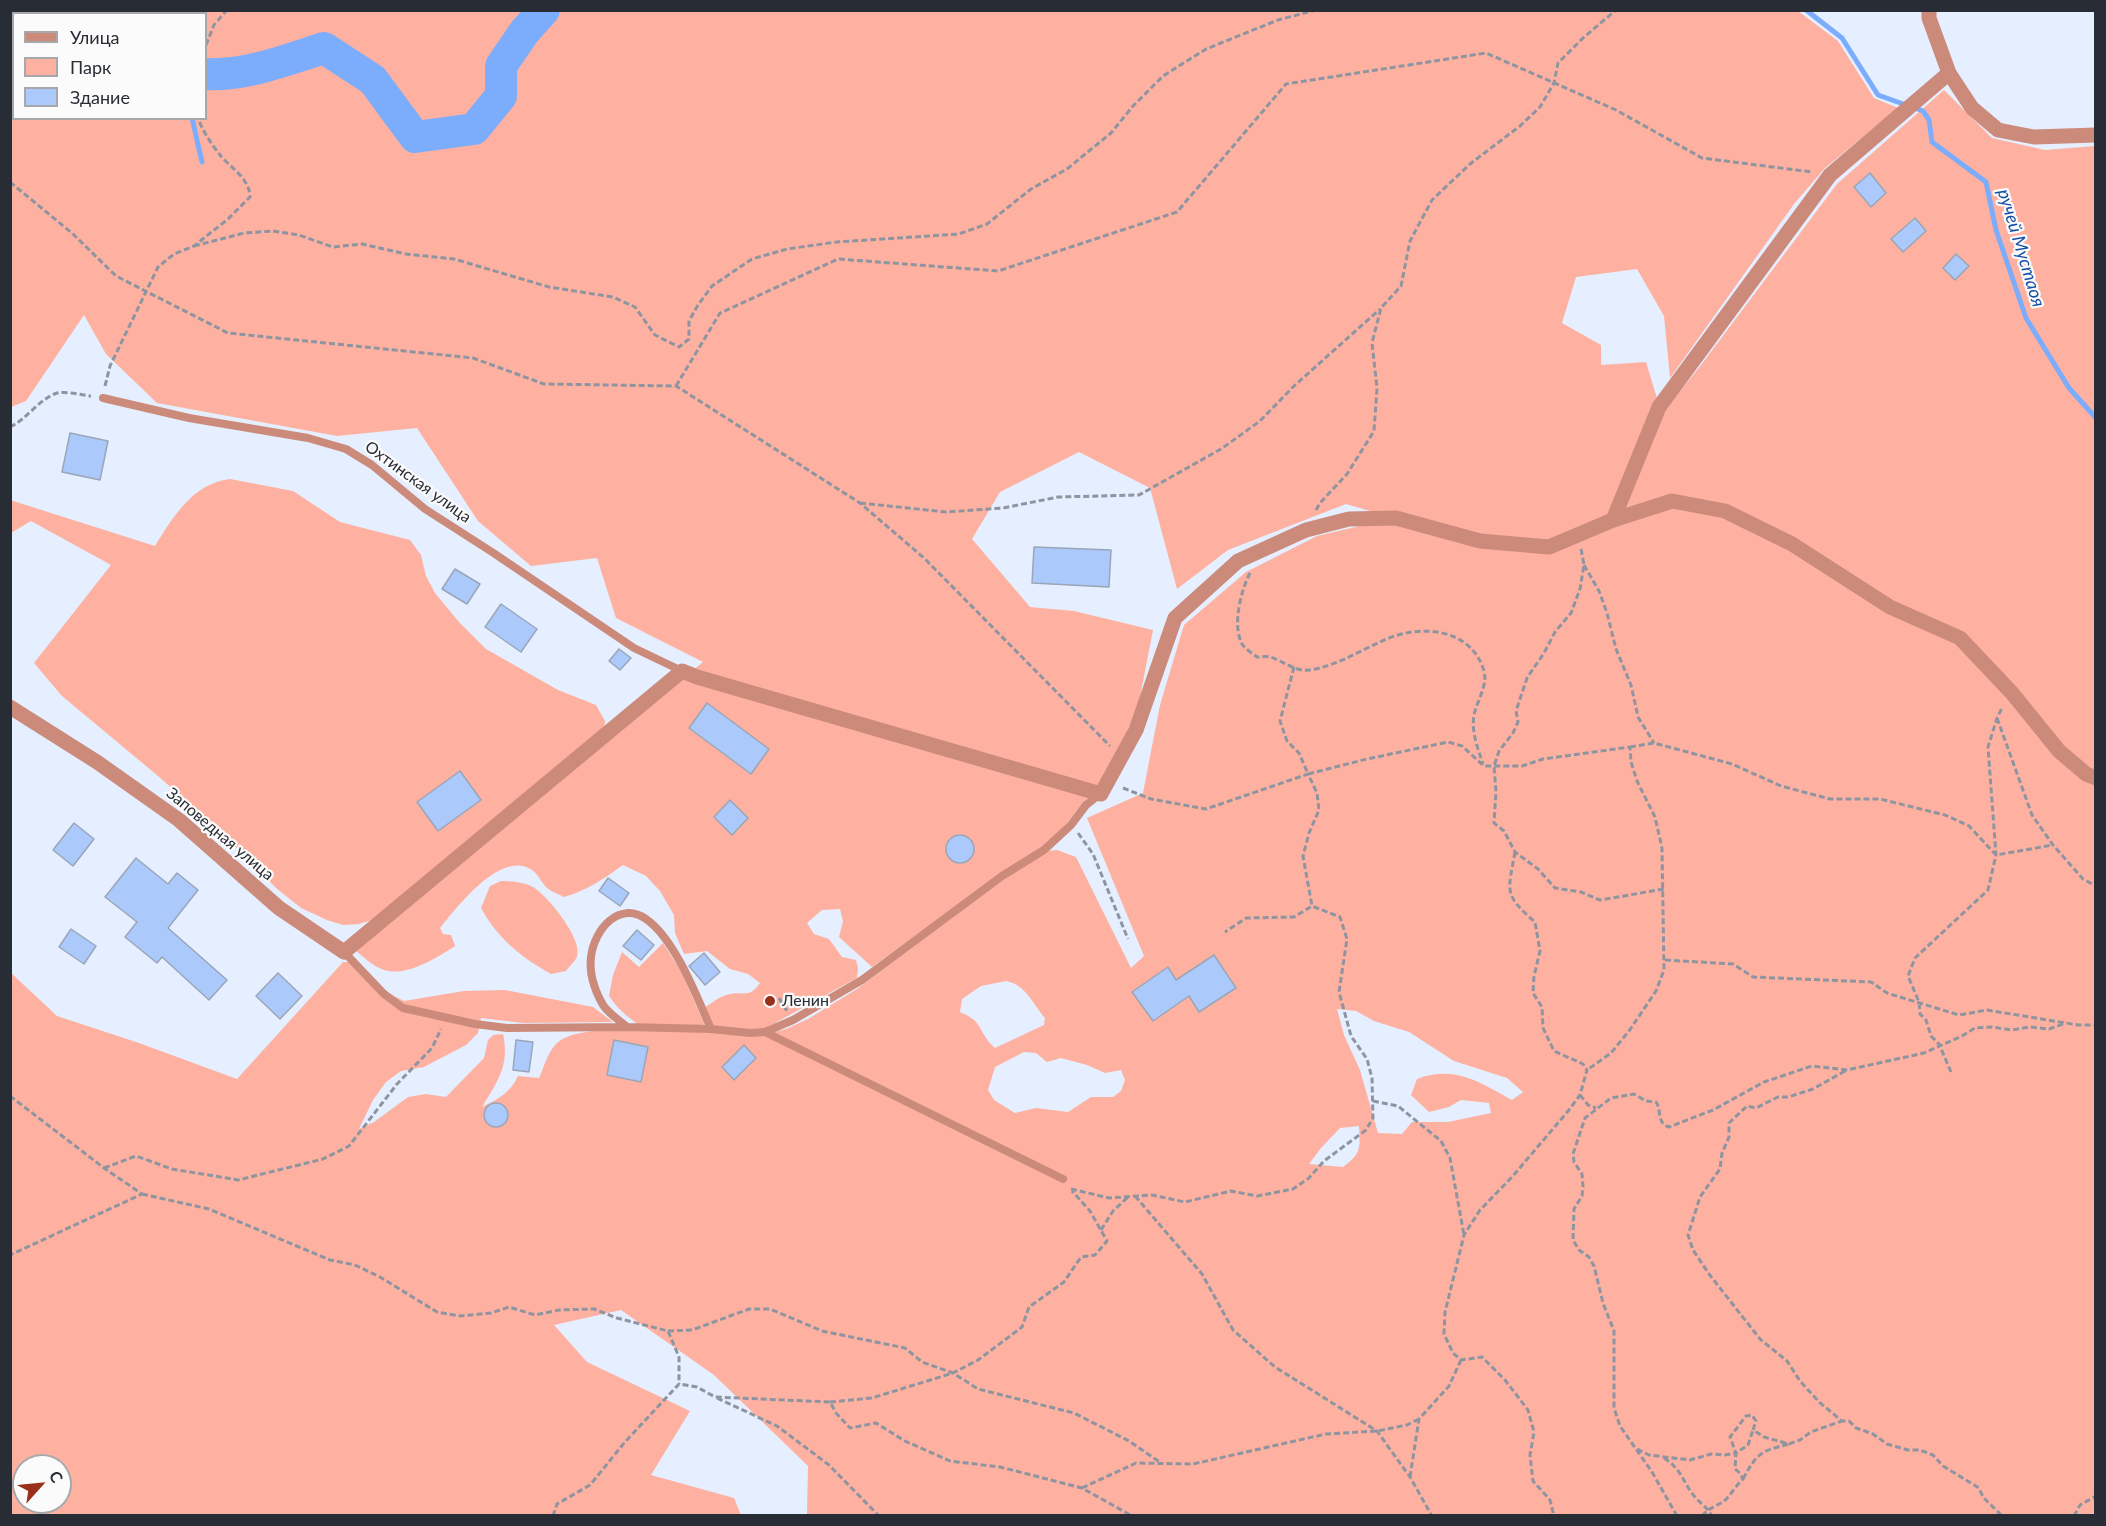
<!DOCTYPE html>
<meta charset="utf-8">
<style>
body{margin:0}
#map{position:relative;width:2106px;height:1526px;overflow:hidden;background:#e5efff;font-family:Lato,sans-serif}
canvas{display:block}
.frame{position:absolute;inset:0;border:12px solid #282c34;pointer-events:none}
.legend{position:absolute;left:12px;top:12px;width:195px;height:108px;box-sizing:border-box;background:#fbfbfb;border:2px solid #a7a8ab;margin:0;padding:8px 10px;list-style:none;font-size:18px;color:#282c34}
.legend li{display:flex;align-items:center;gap:12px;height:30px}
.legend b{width:30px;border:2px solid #a7a8ab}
.north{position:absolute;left:12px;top:1454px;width:60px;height:60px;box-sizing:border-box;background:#fbfbfb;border:2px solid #a7a8ab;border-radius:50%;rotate:63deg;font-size:16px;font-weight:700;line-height:24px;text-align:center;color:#282c34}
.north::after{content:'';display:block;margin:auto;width:21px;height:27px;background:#99301a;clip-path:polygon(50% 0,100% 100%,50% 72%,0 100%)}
</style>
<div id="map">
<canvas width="2106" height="1526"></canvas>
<div class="frame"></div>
<ul class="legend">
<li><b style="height:8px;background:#cc8a7b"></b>Улица</li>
<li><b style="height:16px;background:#feb1a0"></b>Парк</li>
<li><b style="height:16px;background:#abc9fa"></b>Здание</li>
</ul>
<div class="north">С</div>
</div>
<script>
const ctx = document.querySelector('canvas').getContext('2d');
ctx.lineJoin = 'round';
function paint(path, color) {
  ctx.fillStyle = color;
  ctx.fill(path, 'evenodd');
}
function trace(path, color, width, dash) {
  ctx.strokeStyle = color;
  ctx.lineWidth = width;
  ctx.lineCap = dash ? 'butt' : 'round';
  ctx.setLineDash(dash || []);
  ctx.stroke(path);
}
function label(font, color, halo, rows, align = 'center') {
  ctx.font = font + ' Lato,sans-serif';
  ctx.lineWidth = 4.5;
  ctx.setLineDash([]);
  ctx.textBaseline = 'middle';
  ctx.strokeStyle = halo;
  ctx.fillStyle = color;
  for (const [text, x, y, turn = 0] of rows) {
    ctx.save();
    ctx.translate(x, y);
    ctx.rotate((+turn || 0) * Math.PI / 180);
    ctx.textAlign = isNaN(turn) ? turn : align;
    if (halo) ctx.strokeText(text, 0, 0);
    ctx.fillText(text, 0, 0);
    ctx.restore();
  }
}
const green = new Path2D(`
 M11,11h1787l40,30 36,57 24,10 -73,60 -31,36 -124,174 -6,-62 -27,-47 -61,8 -14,46 39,22v20l45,-3 13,43 -45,116 47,-114 11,-6 29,-36 136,-181 107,-94 48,48 53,12 50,-4 1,1366 -5,3h-1284l1,-49 -94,-91 -93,-65 -67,15 33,37 103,49 -39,64 83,23 7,17h-730l-1,-543 47,44 82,27 98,36 106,-117h6l35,29 20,10 60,-10 41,-1 88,17 20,15 -90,1 -42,-5 -3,15 -12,12 -42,22 -23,4 -15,11 -13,18 -14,29 15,-7 34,-25 18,-3 20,3 38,-39 4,-18 5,-5 10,-1c7,32 -6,48 -21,73 16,-8 28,-14 36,-31l21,2c5,-11 9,-26 17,-34 16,-17 68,-14 91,-14 -16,-10 -28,-19 -38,-34l4,-21 9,-23 17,15 24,-24 18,28 23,52 -2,7 61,5 23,-6 22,-10 49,-30 147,-111 42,-27 11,-1 19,7 55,111 13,-12 -57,-138 56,-25 17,-88 24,-80 62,-53 71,-36 77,-18 -48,-14 -118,46 -51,39 -27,-101 -71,-36 -79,40 -28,47 58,68 44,4 79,19 -15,77 -38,84 -15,9 -17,22 -25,26 -42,26 -129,93 -33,-30 4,-16 -3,-12 -18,1 -15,13 7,11 15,5 13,18 14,3 2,8 -1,10 -93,51 -14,3 -38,-4 -9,-19c8,-6 17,-13 27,-15 14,-3 19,5 30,-11l-12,-9 -18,-5 -23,-18 -23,3 -9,-21 -1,-18 -14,-24 -14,-15 -23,-11c-18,13 -37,26 -59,32 -5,-3 -12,-5 -17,-9 -5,-5 -9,-14 -15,-18 -31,-21 -75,37 -92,58l3,6 8,1 4,11c-17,11 -45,29 -67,25 -12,-2 -23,-13 -32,-20l347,-289 -87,-44 -19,-60 -66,8 -53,-45 -61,-93 -80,8 -180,-33 -51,-49 -22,-39 -58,86 -15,6zM14,14h192v104h-192zM1006,981c20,4 26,22 39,37l-1,7 -49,23c-18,-16 -10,-26 -35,-36l2,-13 19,-13zM1337,1009l19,2 18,10 35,11 45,29 53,17 16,14 -11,8c-33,-18 -57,-35 -95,-21l-6,16 18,17 20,-5 12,-7 28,3 2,10 -43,9h-36l-10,12 -24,-1 -18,-63 -16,-35zM1024,1052l12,1 11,9 14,-4 26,7 18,8 16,-3 4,10 -4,11 -8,6h-22l-23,15 -32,-4 -21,5 -21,-13 -6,-10 7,-23zM1359,1126c1,22 3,27 -16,41l-34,-3 12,-16 19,-20zM24,1466h36v36h-36z
 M230,479l63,12 47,31 70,18 11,15 5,21 9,17 24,29 27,27 72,41 38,15 9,16 -1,8 -229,190 -16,5 -16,1 -16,-5 -26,-12 -25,-20 -58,-59 -60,-53 -96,-80 -28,-33 77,-98 -80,-44 -20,12 -1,-33 145,46c19,-30 37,-62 75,-67z
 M501,881c10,0 23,1 32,6 14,8 50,52 44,69 -1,5 -8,10 -11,15l-15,3c-30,-17 -53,-35 -70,-66l9,-22z`);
const stream = new Path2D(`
 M1806,10l36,28 36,57 45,16 6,9 3,22 54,40 10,48 30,88 43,70 27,30
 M192,118l10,44`);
const river = new Path2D(`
 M77,10l2,4
 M206,74c40,2 80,-14 118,-26l49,32 42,57 59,-8 27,-33v-30l24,-35 19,-21`);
const building = new Path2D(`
 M1870,173l16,20 -15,14 -17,-20z
 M1915,218l11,13 -23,21 -12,-13z
 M1956,254l13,12 -14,14 -12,-12z
 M70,433l38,8 -8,39 -38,-8z
 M1034,547l77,3 -2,37 -77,-4z
 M455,569l25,15 -13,20 -25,-15z
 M501,604l36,25 -16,23 -36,-25z
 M619,649l12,9 -11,12 -11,-9z
 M707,703l62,46 -18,25 -62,-46z
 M460,771l21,29 -43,31 -21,-29z
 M730,800l18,18 -16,17 -18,-18z
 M74,823l20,16 -21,27 -20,-16z
 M946 849a14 14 0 1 1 28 0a14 14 0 1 1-28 0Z
 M136,858l32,26 9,-11 21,17 -30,38 59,52 -18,20 -47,-43 -5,6 -32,-26 12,-15 -32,-25z
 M608,878l21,15 -9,13 -21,-15z
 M71,929l25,17 -12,18 -25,-17z
 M637,930l17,15 -13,15 -18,-14z
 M704,953l16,19 -15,13 -16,-19z
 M1214,955l22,33 -37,24 -10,-16 -36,25 -21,-29 36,-25 8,13z
 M278,973l24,23 -22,23 -24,-23z
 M516,1040l17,2 -4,30 -16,-2z
 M614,1040l34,7 -7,35 -34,-7z
 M744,1045l12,13 -22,22 -12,-13z
 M484 1115a12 12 0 1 1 24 0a12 12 0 1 1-24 0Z`);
const path = new Path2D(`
 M206,45l8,-20 13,-15
 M10,182l63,52 43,42 112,57 245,25 71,26 132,2 184,117 64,55 186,188
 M194,246l50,-13 29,-2 26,4 34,12 29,-3 44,10 48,5 95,28 64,10 22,10 20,28 24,12 10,-8v-18l9,-16 14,-19 40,-27 35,-10 50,-7 122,-8 28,-10 44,-35 36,-20 44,-36 22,-27 30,-30 43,-27 72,-29 38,-10
 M105,386l5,-20 48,-99 16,-13 20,-8 34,-27 22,-22c0,-18 -20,-30 -30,-42 -8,-10 -18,-25 -22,-37
 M676,386l44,-73 118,-54 160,12 179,-59 109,-128 200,-31 130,57 86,48 110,14
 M10,427c17,-8 29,-28 47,-34 10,-2 24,2 34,3
 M860,503l86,9 57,-4 55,-11 81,-2 82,-46 39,-28 33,-34 87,-78
 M1316,510l4,-7 27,-29 27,-43 3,-43 -5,-45 9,-35 20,-22 9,-45 22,-41 38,-36 50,-38 20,-19 14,-24 4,-20 25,-25 33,-28
 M1581,549l3,16 -4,24 -9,24 -16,19 -11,21 -17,25 -11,33 2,11 -5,11 -14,18 -5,15 2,26 -2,31 10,8 11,21 23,17 17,19 26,4 19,8 64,-11
 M1584,565l15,26 8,22 9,36 15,36 7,32 16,26
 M1250,573c-9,17 -18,52 -8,71 3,5 10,9 15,13 4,0 9,-1 13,0 13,4 26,15 39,13 29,-4 53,-21 80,-32 36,-14 83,-8 95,33 4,14 -7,30 -10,44 -3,17 4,34 9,49
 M1294,667l-14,54 7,20 12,12 9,21 59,-15 81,-17 14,4 22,20h38l21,-7 87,-12 1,15 6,19 18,36 7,31 2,122 -8,21 -27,40 -18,22 -24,17
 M1997,718l35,97 21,30 30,34 13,7
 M1630,747l24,-4 78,21 49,22 49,13h50l65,16 24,11 27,29 57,-10
 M1123,788l28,11 55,10 102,-35 9,19 2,17 -10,23 -6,23 9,50
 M1078,833l15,21 35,85
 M1515,852c-7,40 -12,42 20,70l5,29 -6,25 -1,17 9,14 1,21 11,23 29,13 4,6 -7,25 -11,15 -57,67 -32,33 -16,25 -19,77 -1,22 9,19 8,7 21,-3 23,23 23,30 6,22 -4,23 3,26 17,19 4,16
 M1665,960l68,4 20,13 118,5 16,11 72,22 28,-5 91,15h18
 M779,998l8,13
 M1845,1071l-32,18 -25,8h-10l-22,11 -9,-2 -18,17v14l-7,16 -2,16 -20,28 -12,38 5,15 16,24 51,65 27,22 13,20 19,21 23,19h7l7,7 17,6 14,10 21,6h12l13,5 10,11 36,22 4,9 19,19
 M1951,1072l-12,-28 -8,-8 -5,-16 -6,-6 -1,-12 -11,-26 7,-18 73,-68 8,-35 -8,-108 9,-29 5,-10
 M1580,1095l8,10 8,3
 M10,1096l94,72 38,26 -132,61
 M1373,1101l25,5 43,35 9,17 14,77
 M104,1168l32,-12 36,13 66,11 85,-21 26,-13 48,-62 35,-36 9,-19
 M1071,1189l38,9 43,-3 33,7 46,-11 26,5 36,-7 16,-11 15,-17 42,-31 7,-12 -1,-40 -5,-19 -16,-23 -12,-44 8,-53 -7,-22 -28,-11 -18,11 -48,1 -21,14
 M142,1194l67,15 121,51 25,5 25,12 57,35 23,4 31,-3 18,-6 26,8 24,-5 35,-1 23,9 51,13 11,26v27
 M1135,1196l67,78 31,56 42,37 102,64 33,46 22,39
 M1101,1230l12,-19 15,-14
 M668,1331l24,-1 57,-21h21l52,22 83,17 17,14 31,11 25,16 96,24 55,28 32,22
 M717,1398l60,28 52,39 50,51
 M830,1402l42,-4 81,-25 25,-13 44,-33 7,-20 35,-25 17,-25 14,-2 12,-14 -17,-30 -18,-20
 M1637,1449l12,6 41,5 21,-6 14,1 11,-2 -6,-16 16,-21 6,-1 4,6 -3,9 11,7 25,7 11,-4 11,-8 31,-11
 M1664,1458c18,11 19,25 31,39 6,7 12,10 17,19
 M1410,1477l9,-58 30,-33 12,-26
 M1743,1479c14,-26 18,-28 46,-35
 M1082,1488l54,-25 57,1 133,-30 51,-3 30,-6 12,-6
 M553,1516l4,-12 33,-19 35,-43 54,-58 18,3 18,10 115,5 6,11 14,15 26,-5 29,18 45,20 50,6 82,21 50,28
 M1677,1516l-25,-44 -32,-46 -6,-18v-77l-11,-28 -9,-37 -5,-9 -10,-7 -6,-10 1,-31 8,-13 1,-9 -1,-13 -8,-12 -1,-8 12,-36 26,-20 23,-4 12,7 10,1c6,8 0,21 13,25l44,-17 51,-28 48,-16 35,4 77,-17 38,-17 13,-8 17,-1 20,3 18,-3 19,2 17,-6
 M1702,1516c7,-8 12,-9 21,-14 5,-3 14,-18 20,-23l-3,-6 -5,-4 1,-16 12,-8 5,-15
 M2074,1516l6,-11 16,-9`);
const service = new Path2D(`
 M103,398l86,20 119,20 38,11 26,16 53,44 67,43 142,96 48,23
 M344,952l40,42 19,14 72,16 32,4 120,-1 84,2 39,4 15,-1 28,-12 69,-40 140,-104 42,-26 27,-25 15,-20 14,-11
 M627,1027c-8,-7 -18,-13 -24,-22 -8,-14 -14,-32 -12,-48 3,-27 28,-57 55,-38 29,20 51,78 65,110
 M765,1032l298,147`);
const minor = new Path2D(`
 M1929,10v8l20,55 23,35 26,22 36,7 62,-2
 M1613,520l59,-19 53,10 67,33 98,63 70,31 52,55 47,58 27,23 10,4
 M10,707l87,55 82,58 100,88 65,44 338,-281 15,6 404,117 35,-64 39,-112 63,-57 68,-31 43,-11 47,-1 84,23 69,6 64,-27 46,-113 171,-232 119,-102`);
const markers = [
 [770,1001,6,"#99301a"]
];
const streetNames = [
 ["Охтинская улица",418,482,36],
 ["Заповедная улица",220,834,40]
];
const poiNames = [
 ["Ленин",782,1001]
];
const waterNames = [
 ["ручей Мустаоя",2021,248,73]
];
paint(green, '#feb1a0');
trace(stream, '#7cadfc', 5);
trace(river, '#7cadfc', 32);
paint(building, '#abc9fa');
trace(building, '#9aa6b8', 1.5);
trace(path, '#8e95a1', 3, [6, 3]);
trace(service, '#cc8a7b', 8);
trace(minor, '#cc8a7b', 15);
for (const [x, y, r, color] of markers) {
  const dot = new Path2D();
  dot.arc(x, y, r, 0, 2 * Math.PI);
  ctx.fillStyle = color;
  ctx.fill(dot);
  trace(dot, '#fbfbfb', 2);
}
label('16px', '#282c34', '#fbfbfb', streetNames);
label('16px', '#282c34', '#fbfbfb', poiNames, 'left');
label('italic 18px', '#144ea8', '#fbfbfb', waterNames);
</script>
